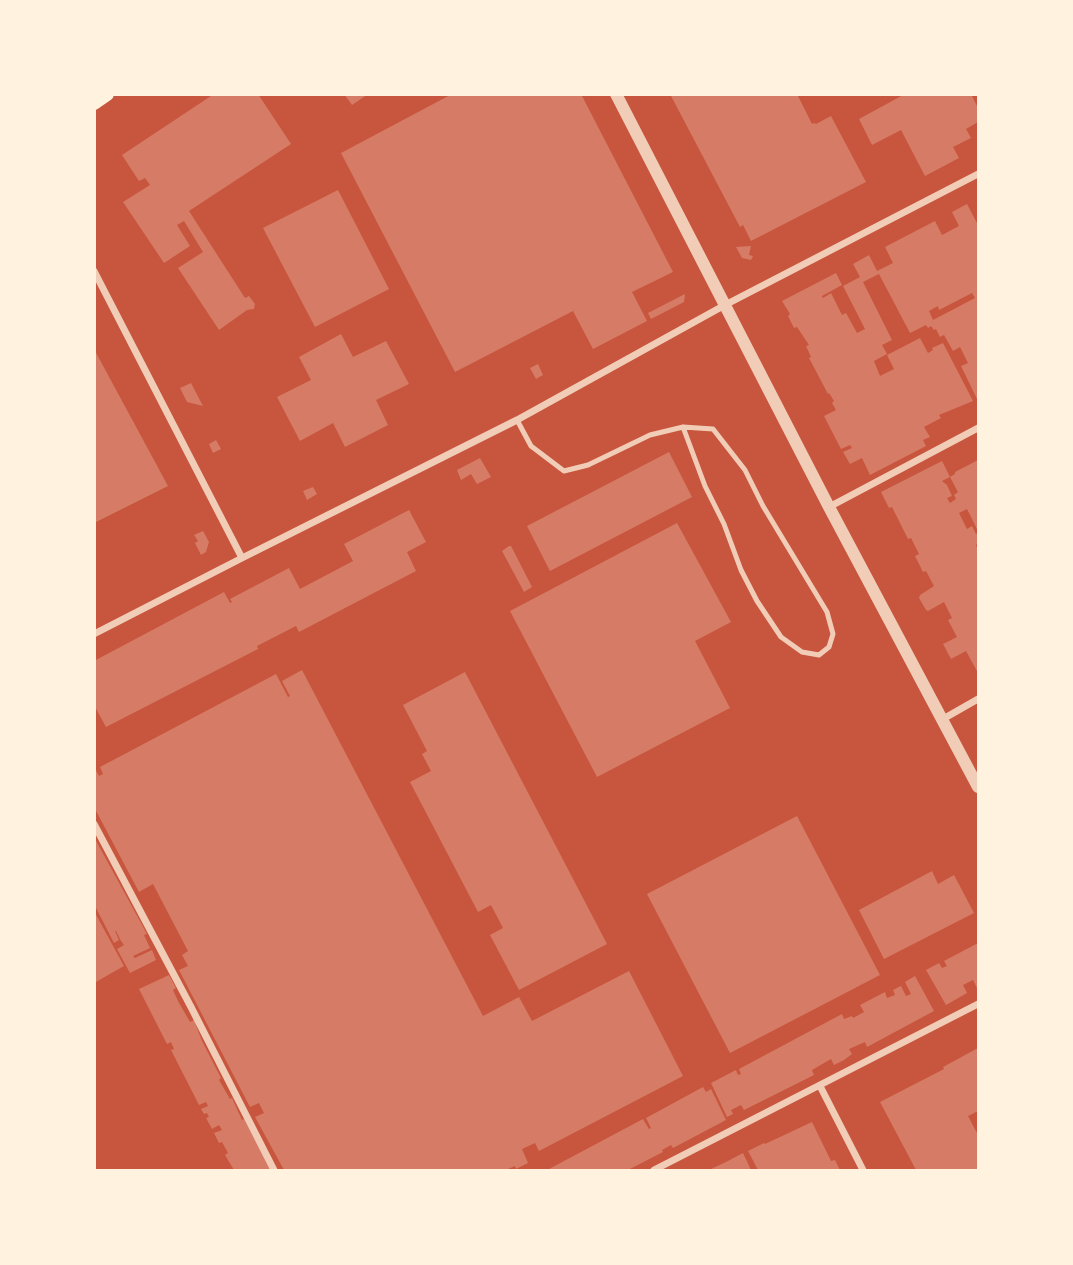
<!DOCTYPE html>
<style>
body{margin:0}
#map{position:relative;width:1073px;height:1265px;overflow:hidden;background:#c8553d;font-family:Figtree,sans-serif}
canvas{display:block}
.frame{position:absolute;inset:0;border:96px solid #fff3e0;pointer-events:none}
</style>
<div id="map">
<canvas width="1073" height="1265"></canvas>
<div class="frame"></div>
</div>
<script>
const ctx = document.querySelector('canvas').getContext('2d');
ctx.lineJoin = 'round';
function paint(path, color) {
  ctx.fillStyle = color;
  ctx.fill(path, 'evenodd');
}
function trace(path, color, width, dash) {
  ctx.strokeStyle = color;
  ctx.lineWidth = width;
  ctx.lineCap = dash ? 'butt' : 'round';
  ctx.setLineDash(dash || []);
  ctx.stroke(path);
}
const building = new Path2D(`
 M214,94h44l33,50 -102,67 56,87 4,-2 6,8 -1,5 -7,1 -28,20 -41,-62 25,-16 -19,-31 -7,4 13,21 -26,17 -41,-61 27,-17 -5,-7 -6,3 -17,-26z
 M344,94h24l-16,11z
 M452,94h129l92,178 -41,20 15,29 -54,28 -20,-38 -118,61 -114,-219z
 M670,94h127l15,30 2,-1 2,1 15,-8 35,66 -115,59 -8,-16 -3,2z
 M905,94h66l7,14v14l-12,7 5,9 -18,9 6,11 -34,18 -24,-46 -29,15 -13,-26z
 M338,190l51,99 -74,38 -52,-99z
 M967,204l11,21v176l-17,-35 7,-3 -8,-16 -7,4 -9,-16 -4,2 -4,-8 -2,1 -3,-4 -3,2 -2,-3 -16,8 -31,-59 -16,8 29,58 -10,5 5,9 -13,7 6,15 14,-7 -7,-14 33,-17 8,15 5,-3 -1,-2 11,-5 30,58 -34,14 2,3 -17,9 6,10 -7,3 3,6 -56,29 -8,-17 -12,6 -7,-12 9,-4 -2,-3 -9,4 -17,-33 12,-6 -4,-7 2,-2 -5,-8 -1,1 -19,-36 2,-1 -5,-11 3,-1 -12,-18 -3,1 -6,-12 2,-2 -8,-13 54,-28 6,12 -20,11 1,2 8,-5 11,22 4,-2 11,20 8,-4 -22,-43 17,-9 -7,-13 16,-9 8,16 16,-8 -8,-16 50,-26 7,14 17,-9 -7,-14zM972,293l3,5 -42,22 -4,-9 9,-5 1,4z
 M751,246l-2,9 4,1 -2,4 -9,-2 -6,-11z
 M685,294l-1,8 -33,17 -3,-6z
 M341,334l12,23 33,-16 23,43 -33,16 12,25 -43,22 -12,-24 -33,18 -23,-44 34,-17 -12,-23z
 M94,349l74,137 -74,37z
 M538,364l5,11 -7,4 -6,-11z
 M191,383l12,23 -16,-4 -7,-14z
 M216,440l5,9 -8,4 -4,-9z
 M669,452l23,45 -142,74 -23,-45z
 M480,458l11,19 -14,7 -6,-10 -10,6 -4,-10z
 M978,460v71l-11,-22 -8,4 8,16 5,-3 4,8 2,-1v10l-2,2 2,6v122l-12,-22 -15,8 -8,-15 14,-7 -9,-17 4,-2 -8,-16 -16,9 -2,-1 -7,-12 1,-3 14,-9 -8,-15 -3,1 -8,-16 4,-2 -8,-16 -3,1 -16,-32 -3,1 -8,-16 61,-31 8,16 -8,4 5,4 5,11 -5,2 3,5 6,-4 -2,-4 4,-3 -8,-15 5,-3v-2z
 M313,487l4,7 -10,6 -4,-9z
 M409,510l17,32 -19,10 9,19 -117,61 -3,-6 -39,20 1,3 -152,78 -12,-22v-44l130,-69 6,11 2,-1 -2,-3 59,-31 11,21 53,-28 -9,-17z
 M677,523l54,99 -36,19 35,67 -133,69 -87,-166z
 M203,531l6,11 -3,10 -5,3 -6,-12 3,-2 -4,-6z
 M509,546h2l21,41 -8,5 -22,-41z
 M302,670l181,346 36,-19 13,24 97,-50 54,105 -144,75 -4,-8 -13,6 6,14 -12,6 -1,-3 -9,4h-222l-29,-53 9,-4 -5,-10 -9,4 -71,-137 9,-4 -6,-11 6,-4 -35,-67 -14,8 -45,-85v-40l5,9 4,-2 -3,-7 176,-93 12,23 2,-1 -8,-15z
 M465,672l142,272 -88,46 -29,-55 13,-7 -12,-23 -13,7 -68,-130 21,-11 -9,-17 5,-3 -24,-46z
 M797,816l83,159 -150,78 -83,-159z
 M94,837l53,97 -3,1 6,13 -17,8 2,2 17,-8 4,10 -26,13 -13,-24 7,-4 -3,-4 -5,-10h-1l4,9 -5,3 -20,-39z
 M932,871l6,13 16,-9 20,38 -90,46 -25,-49z
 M94,911l30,55 -30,17z
 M978,943v47l-5,-10 -10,5 4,8 -21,12 -20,-35 13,-7 3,5 5,-2 -3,-5z
 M169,975l7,13 -3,2 5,11 12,21 4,-2 8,21 19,37 -2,2 11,19 2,-1 10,22 2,-1 27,51h-37l-9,-15 3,-2 -6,-11 -3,1 -5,-10 8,-3 -3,-5 -7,4 -6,-11 3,-1 -2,-4 -3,1 -3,-5 7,-3 -2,-4 -7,3 -28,-55 3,-1 -3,-7 -4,2 -28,-55z
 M915,976l19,35 -67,36 -2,-5 -16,7 3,5 -8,6 -10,5 -3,-6 -19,11 2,5 -70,35 -3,-5 -10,5 2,4 -6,3 -16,-34 25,-13 2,5 3,-1 -2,-5 103,-55 2,5 8,-3 1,2 11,-6 -4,-7 25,-13 2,6 8,-3 -2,-5 8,-4 5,10 5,-2 -6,-12z
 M978,1048v63l-10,5 10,19v35h-62l-36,-68 64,-33 -1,-2z
 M703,1087l3,5 5,-3 15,31 -53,28 -2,-3 -9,5 1,2 -35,18h-78l-1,-1 94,-50 6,10 2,-1 -5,-10z
 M812,1122l19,39 4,-1 5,10h-82l-10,-19 16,-8 1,1z
 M743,1153l8,17h-42l17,-8z`);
const service = new Path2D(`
 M517,420l14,26 33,25 24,-6 62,-30 33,-8 30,2 32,41 18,36 64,106 6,22 -4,13 -10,8 -17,-3 -21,-15 -24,-36 -16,-31 -17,-46 -19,-38 -22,-59`);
const minor = new Path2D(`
 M94,271l148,287
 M829,507l149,-79
 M94,634l148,-76 275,-138 208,-115 253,-131
 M943,719l35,-20
 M94,824l97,183 83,163
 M820,1086l43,84
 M654,1170l324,-166`);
const tertiary = new Path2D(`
 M616,94l213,413 149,280`);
const secondary = new Path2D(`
 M94,103l13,-9`);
paint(building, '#d67c66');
trace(service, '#f1ccb7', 5);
trace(minor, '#f1ccb7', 7);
trace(tertiary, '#f1ccb7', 12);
trace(secondary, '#fff3e0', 14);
</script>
